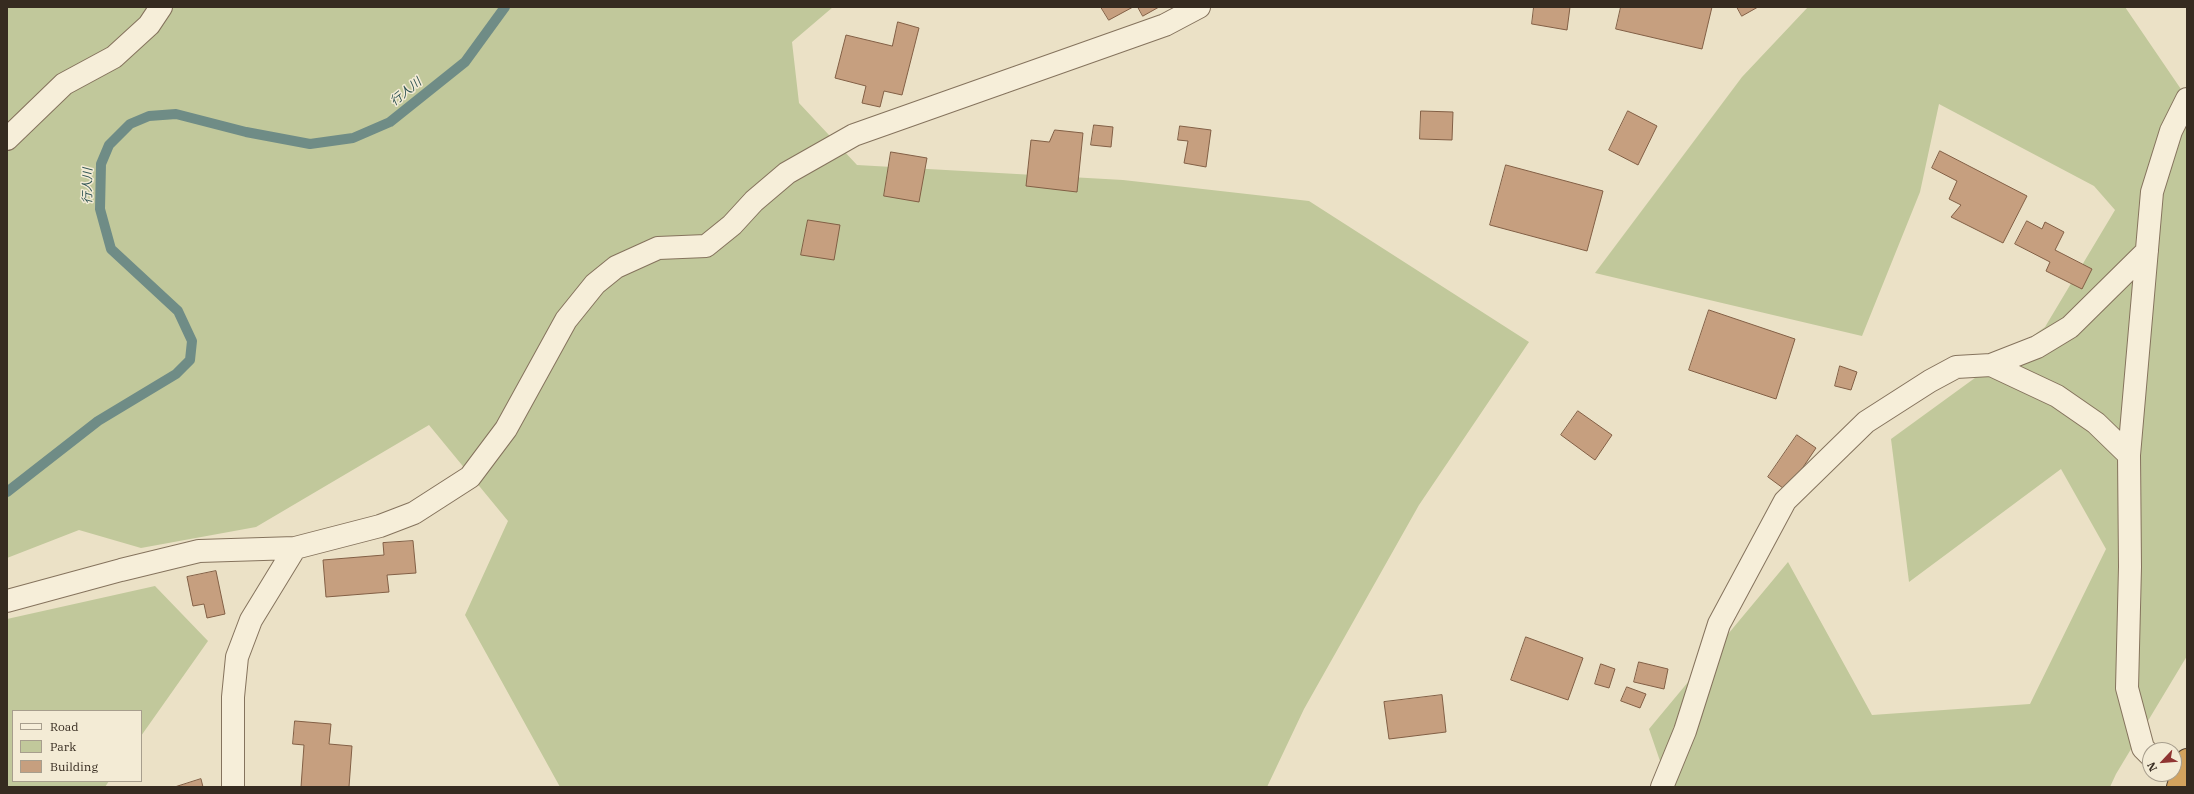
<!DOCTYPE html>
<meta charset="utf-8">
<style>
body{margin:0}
#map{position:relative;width:2194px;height:794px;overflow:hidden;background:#ebe1c6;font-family:"IBM Plex Serif",serif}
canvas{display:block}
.frame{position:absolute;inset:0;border:8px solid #362b20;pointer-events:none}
.legend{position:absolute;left:12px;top:710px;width:130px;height:72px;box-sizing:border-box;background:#f3ebd5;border:1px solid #a79e8d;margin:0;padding:5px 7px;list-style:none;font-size:12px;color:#362b20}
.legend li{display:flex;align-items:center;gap:8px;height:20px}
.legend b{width:20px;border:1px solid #a79e8d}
.north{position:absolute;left:2142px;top:742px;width:40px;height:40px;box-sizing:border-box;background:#f3ebd5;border:1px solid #a79e8d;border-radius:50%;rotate:244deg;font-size:11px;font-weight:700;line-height:16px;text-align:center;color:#362b20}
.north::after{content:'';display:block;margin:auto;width:14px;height:18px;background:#8f3532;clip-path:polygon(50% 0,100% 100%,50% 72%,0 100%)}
</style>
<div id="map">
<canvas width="2194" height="794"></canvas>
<div class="frame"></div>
<ul class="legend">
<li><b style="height:5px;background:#f6eed9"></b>Road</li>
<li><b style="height:11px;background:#c1c89b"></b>Park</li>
<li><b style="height:11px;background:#c69f7f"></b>Building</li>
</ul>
<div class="north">N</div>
</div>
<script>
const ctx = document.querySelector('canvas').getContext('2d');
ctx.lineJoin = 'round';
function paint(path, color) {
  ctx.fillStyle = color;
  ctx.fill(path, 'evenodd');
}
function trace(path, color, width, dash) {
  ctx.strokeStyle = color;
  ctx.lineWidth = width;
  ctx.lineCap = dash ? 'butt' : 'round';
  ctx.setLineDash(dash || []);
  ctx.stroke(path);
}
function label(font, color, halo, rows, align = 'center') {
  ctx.font = font + ' "IBM Plex Serif","Noto Sans JP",serif';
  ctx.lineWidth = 3;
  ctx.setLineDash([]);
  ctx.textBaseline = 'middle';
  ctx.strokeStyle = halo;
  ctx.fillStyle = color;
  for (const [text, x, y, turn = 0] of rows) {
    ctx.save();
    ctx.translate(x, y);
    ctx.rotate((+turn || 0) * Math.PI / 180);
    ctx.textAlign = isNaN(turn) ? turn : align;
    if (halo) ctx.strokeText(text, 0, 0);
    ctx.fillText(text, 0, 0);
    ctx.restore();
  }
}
const green = new Path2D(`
 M7,7h826l-41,35 7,61 58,62 266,15 186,21 220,141 -110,163 -115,204 -37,78h-707l-95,-172 43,-94 -79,-96 -173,102 -115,21 -62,-18 -72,28z
 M1808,7h317l62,91v558l-71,118 -6,13h-441l-20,-58 139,-167 84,153 158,-11 76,-155 -45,-80 -152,113 -18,-143 154,-112 70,-117 -21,-24 -155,-82 -19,88 -58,144 -267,-63 147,-196z
 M155,586l53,55 -67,95v-25h-128v70h96l-4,6h-98v-168z`);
const stream = new Path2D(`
 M7,492l91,-71 78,-47 14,-14 2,-19 -14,-30 -67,-62 -11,-40 1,-45 8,-19 21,-21 19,-8 27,-2 70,18 64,12 43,-6 37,-16 75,-60 40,-55`);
const building = new Path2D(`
 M1101,7h32l-24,13z
 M1138,7h21l-16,9z
 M1534,7h36l-3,23 -35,-6z
 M1621,7h91l-10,42 -86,-20z
 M1737,7h21l-16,9z
 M898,22l21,6 -17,67 -18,-4 -4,16 -18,-4 4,-17 -31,-8 11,-43 46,11z
 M1421,111l32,1 -1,28 -32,-1z
 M1628,111l29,15 -19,39 -29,-15z
 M1094,125l19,2 -2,20 -20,-2z
 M1180,126l31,4 -5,37 -22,-4 4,-22 -10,-1z
 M1055,130l28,3 -6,59 -51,-6 5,-46 18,2z
 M1940,151l87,45 -24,47 -52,-26 10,-12 -12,-6 8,-18 -25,-13z
 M891,152l36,6 -8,44 -35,-6z
 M1506,165l97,26 -16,60 -97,-26z
 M808,220l32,5 -6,35 -33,-5z
 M2027,221l15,8 3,-7 19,10 -9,18 37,19 -10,20 -36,-18 4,-9 -35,-18z
 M1709,310l86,29 -19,60 -87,-29z
 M1840,366l17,6 -6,18 -16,-4z
 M1578,411l34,24 -17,25 -34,-25z
 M1797,435l19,13 -29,43 -19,-14z
 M413,541l3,32 -29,2 2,17 -63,5 -3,-37 61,-5 -1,-12z
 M216,571l9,43 -18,4 -3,-14 -11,2 -6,-29z
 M1526,637l57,21 -15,42 -57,-20z
 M1639,662l29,7 -4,20 -30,-7z
 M1601,664l14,5 -6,19 -14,-4z
 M1627,687l19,7 -6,14 -19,-7z
 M1442,695l4,37 -57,7 -5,-37z
 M295,721l36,3 -2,20 23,2 -3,41h-48l3,-42 -11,-1z
 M201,779l2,8h-28z`);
const street = new Path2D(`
 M7,139l57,-55 50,-27 35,-32 12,-18
 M2129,455l-33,-32 -39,-27 -66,-31 46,-18 33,-20 77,-76
 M7,601l114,-31 78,-19 96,-3 85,-22 34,-13 56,-36 36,-48 60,-109 29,-36 21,-17 42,-19 48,-2 26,-21 22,-24 33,-28 67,-38 311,-110 34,-18
 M2150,755l-7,-7 -16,-60 3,-121 -1,-112 23,-263 19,-61 16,-32
 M233,787v-90l4,-40 14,-37 44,-72
 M1662,787l23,-56 34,-107 66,-123 81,-79 64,-41 26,-14 35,-2`);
const highway = new Path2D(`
 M2178,787l9,-27`);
const waterNames = [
 ["行人川",406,92,-39],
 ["行人川",88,186,-89]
];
paint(green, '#c1c89b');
trace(stream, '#6f8c86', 10);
paint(building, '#c69f7f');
trace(building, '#825f45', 1);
trace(street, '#85735d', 24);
trace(highway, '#534231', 24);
trace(street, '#f6eed9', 22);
trace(highway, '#d3a35e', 22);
label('italic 12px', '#305453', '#f3ebd5', waterNames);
</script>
